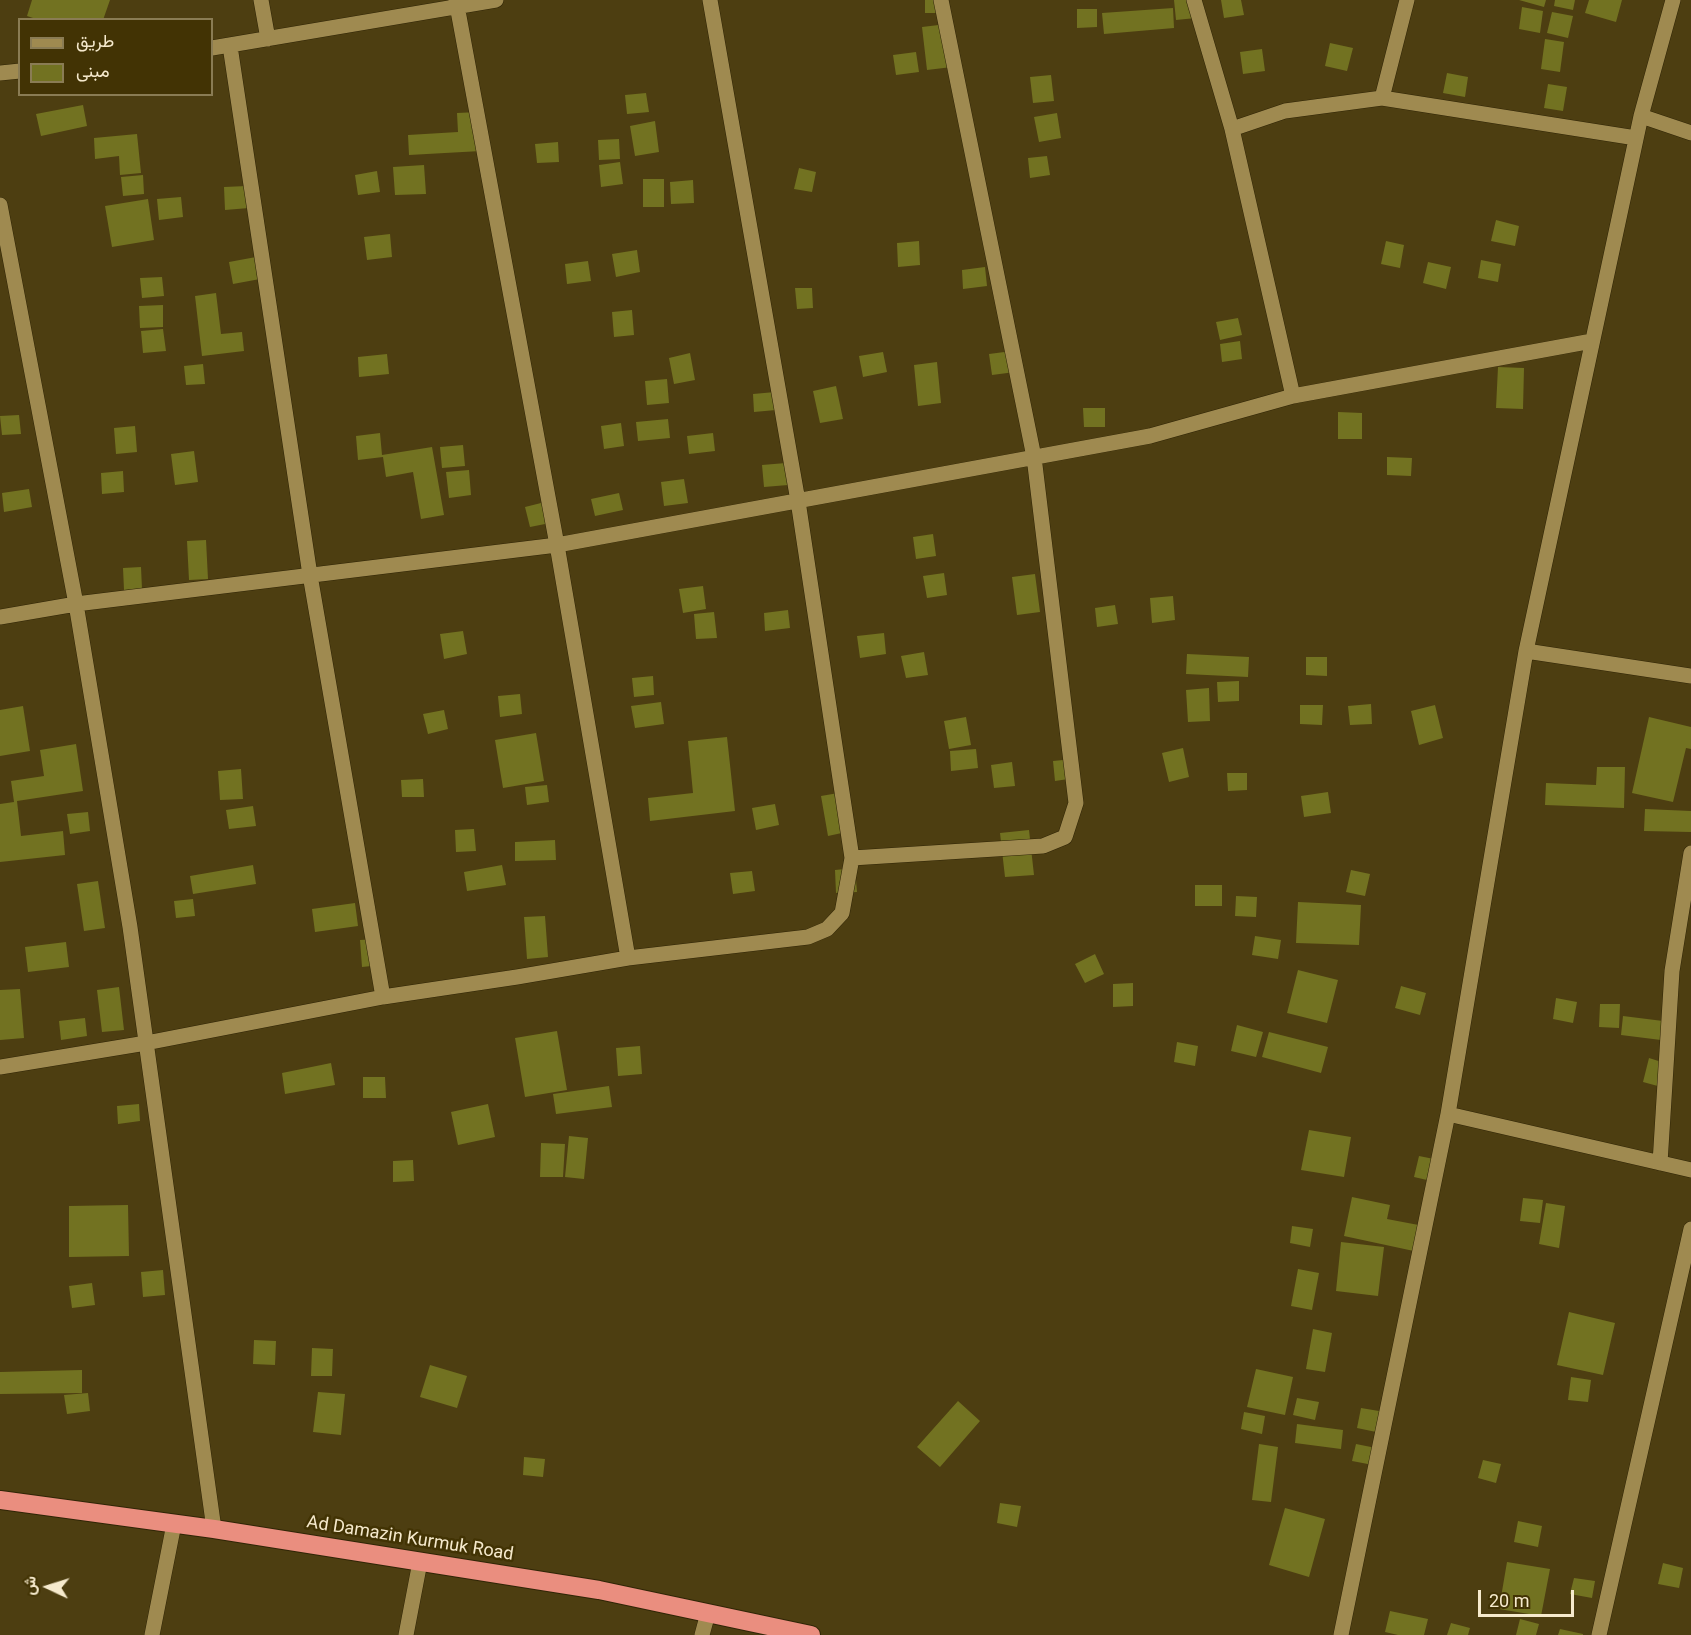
<!DOCTYPE html>
<meta charset="utf-8">
<style>
body{margin:0}
#map{position:relative;width:1691px;height:1635px;overflow:hidden;background:#4d3e11;font-family:Roboto,Vazirmatn,sans-serif}
canvas{display:block}
.legend{position:absolute;left:18px;top:18px;width:195px;height:78px;box-sizing:border-box;background:#423304;border:2px solid #8a7c54;margin:0;padding:8px 10px;list-style:none;font-size:18px;color:#f6eacd}
.legend li{display:flex;align-items:center;gap:12px;height:30px}
.legend b{width:30px;border:2px solid #8a7c54}
.north{position:absolute;left:18px;top:1557px;width:60px;height:60px;-webkit-text-stroke:4px #423304;paint-order:stroke;rotate:274deg;font-size:16px;font-weight:700;line-height:24px;text-align:center;color:#f6eacd}
.north::after{content:'';display:block;margin:auto;width:21px;height:27px;background:#f6eacd;clip-path:polygon(50% 0,100% 100%,50% 72%,0 100%)}
.scale{position:absolute;left:1478px;top:1590px;width:96px;height:27px;box-sizing:border-box;border:3px solid #f6eacd;border-top:0;padding-left:8px;font-size:18px;line-height:21px;white-space:nowrap;color:#f6eacd;-webkit-text-stroke:4px #423304;paint-order:stroke}
</style>
<div id="map">
<canvas width="1691" height="1635"></canvas>
<ul class="legend">
<li><b style="height:8px;background:#9f8a50"></b>طريق</li>
<li><b style="height:16px;background:#727221"></b>مبنى</li>
</ul>
<div class="north">ش</div>
<div class="scale">20 m</div>
</div>
<script>
const ctx = document.querySelector('canvas').getContext('2d');
ctx.lineJoin = 'round';
function paint(path, color) {
  ctx.fillStyle = color;
  ctx.fill(path, 'evenodd');
}
function trace(path, color, width, dash) {
  ctx.strokeStyle = color;
  ctx.lineWidth = width;
  ctx.lineCap = dash ? 'butt' : 'round';
  ctx.setLineDash(dash || []);
  ctx.stroke(path);
}
function label(font, color, halo, rows, align = 'center') {
  ctx.font = font + ' Roboto,sans-serif';
  ctx.lineWidth = 5;
  ctx.setLineDash([]);
  ctx.textBaseline = 'middle';
  ctx.strokeStyle = halo;
  ctx.fillStyle = color;
  for (const [text, x, y, turn = 0] of rows) {
    ctx.save();
    ctx.translate(x, y);
    ctx.rotate((+turn || 0) * Math.PI / 180);
    ctx.textAlign = isNaN(turn) ? turn : align;
    if (halo) ctx.strokeText(text, 0, 0);
    ctx.fillText(text, 0, 0);
    ctx.restore();
  }
}
const building = new Path2D(`
 M32,0h78l-7,20h-64l-12,-4z
 M925,0h21v13h-21z
 M1174,0h20l2,18 -20,2z
 M1221,0h20l3,15 -20,3z
 M1519,0h27l-2,7z
 M1555,0h20l-2,10 -19,-4z
 M1589,0h33l-6,22 -31,-9z
 M1522,7l21,4 -3,22 -21,-4z
 M1173,8l1,20 -70,6 -2,-21z
 M1077,9h20v18l-20,1z
 M1552,12l21,4 -5,22 -21,-5z
 M947,24l5,43 -25,3 -5,-43z
 M1545,39l19,3 -4,30 -19,-3z
 M1330,43l23,5 -6,23 -22,-5z
 M1262,49l3,22 -22,3 -3,-22z
 M916,52l3,20 -23,3 -3,-20z
 M1447,73l21,4 -3,20 -22,-4z
 M1051,75l3,26 -21,2 -3,-26z
 M1548,84l19,3 -4,24 -19,-3z
 M646,93l3,19 -22,2 -2,-19z
 M83,105l4,21 -46,10 -5,-22z
 M478,112l3,39 -72,4 -1,-20 50,-3 -1,-19z
 M1057,113l4,25 -22,4 -5,-25z
 M655,121l4,31 -24,4 -5,-30z
 M137,134l4,39 -21,2 -1,-19 -24,3 -1,-21z
 M619,139l1,20 -21,1 -1,-20z
 M558,142l1,20 -22,1 -2,-19z
 M1047,156l3,19 -20,3 -2,-20z
 M620,162l3,22 -22,3 -2,-22z
 M424,165l2,29 -31,1 -2,-28z
 M799,168l17,4 -4,20 -18,-3z
 M377,171l3,21 -22,3 -3,-20z
 M143,175l1,19 -21,2 -2,-19z
 M643,179h21v28h-21z
 M693,180l1,23 -23,1 -1,-22z
 M247,186l2,22 -24,2 -1,-23z
 M181,197l2,20 -24,3 -2,-21z
 M148,199l6,41 -42,7 -7,-41z
 M1496,220l23,6 -4,20 -24,-5z
 M390,234l2,23 -25,3 -3,-23z
 M919,241l1,24 -22,2 -1,-24z
 M1386,241l18,4 -4,23 -19,-4z
 M637,250l3,22 -24,5 -4,-23z
 M256,257l4,22 -27,5 -4,-22z
 M1481,260l20,4 -3,18 -20,-4z
 M588,261l3,20 -24,3 -2,-20z
 M1428,262l23,5 -5,22 -23,-6z
 M985,267l2,19 -24,3 -1,-19z
 M162,277l2,19 -22,2 -2,-20z
 M795,288h17l1,20 -16,1z
 M216,293l5,41 21,-2 2,19 -42,5 -7,-60z
 M163,305v22l-23,1 -1,-22z
 M632,310l2,25 -20,2 -2,-25z
 M1238,318l4,17 -22,5 -4,-18z
 M163,329l3,22 -23,2 -2,-22z
 M1240,341l2,18 -20,3 -2,-18z
 M1012,351l3,21 -23,3 -3,-21z
 M883,352l4,20 -24,5 -4,-21z
 M690,353l5,27 -21,4 -5,-26z
 M387,354l2,20 -30,3 -1,-20z
 M937,362l4,41 -23,3 -4,-41z
 M203,364l2,20 -19,1 -2,-19z
 M1498,367l26,1 -1,41 -27,-1z
 M667,379l2,24 -22,2 -2,-24z
 M836,386l7,33 -23,4 -7,-32z
 M775,392l1,18 -22,2 -1,-18z
 M1083,408h22v19h-21z
 M1338,412l24,1v26h-24z
 M19,415l2,19 -19,1 -2,-19z
 M668,419l2,19 -32,3 -2,-19z
 M621,423l3,23 -20,3 -3,-23z
 M135,426l2,26 -21,2 -2,-26z
 M380,433l2,22 50,-8 12,68 -23,4 -8,-47 -27,5 -3,-20 -25,3 -2,-24z
 M713,433l2,18 -26,3 -2,-18z
 M463,445l2,21 -23,2 -2,-21z
 M194,451l4,31 -23,3 -4,-31z
 M1387,457l25,1 -1,18 -24,-1z
 M786,463l2,22 -24,2 -2,-22z
 M469,470l2,25 -22,3 -3,-26z
 M123,471l1,21 -22,2 -1,-21z
 M684,479l4,24 -24,3 -3,-24z
 M29,489l3,18 -28,5 -2,-19z
 M619,493l4,17 -28,6 -4,-17z
 M545,502l5,21 -20,4 -5,-20z
 M933,534l3,22 -20,3 -3,-22z
 M206,540l2,39 -19,1 -2,-39z
 M141,567l1,22 -18,1 -1,-22z
 M944,573l3,22 -20,3 -4,-22z
 M1035,574l5,38 -23,3 -5,-38z
 M703,586l3,23 -23,4 -4,-24z
 M1173,596l2,24 -23,3 -2,-25z
 M1115,605l3,19 -21,3 -2,-19z
 M788,610l2,18 -25,3 -1,-18z
 M714,612l3,26 -21,1 -2,-25z
 M463,631l4,23 -23,5 -4,-25z
 M884,633l2,21 -26,4 -3,-22z
 M924,652l4,23 -22,3 -5,-22z
 M1187,654l62,3 -1,20 -62,-3z
 M1306,657h21v19l-21,-1z
 M653,676l1,19 -20,2 -2,-19z
 M1239,681v20l-21,1 -1,-20z
 M1209,688l1,33 -22,1 -2,-32z
 M520,694l2,20 -22,3 -2,-21z
 M661,702l3,22 -29,4 -4,-22z
 M1371,704l1,20 -22,1 -2,-19z
 M1300,705h23l-1,20 -22,-1z
 M1435,705l8,33 -24,7 -8,-34z
 M23,706l7,45 -30,5v-46z
 M444,710l4,19 -20,5 -5,-20z
 M966,717l5,28 -22,4 -5,-28z
 M1649,717l42,10v22l-5,-1 -13,54 -41,-9z
 M536,733l8,48 -41,7 -8,-48z
 M727,737l8,74 -85,10 -2,-23 45,-5 -5,-52z
 M76,744l7,47 -66,10 4,35 42,-5 2,24 -65,7v-58l14,-2 -3,-21 33,-5 -4,-26z
 M1183,748l6,29 -20,5 -7,-29z
 M976,749l2,19 -27,3 -1,-20z
 M1073,759l2,19 -20,3 -2,-20z
 M1012,762l3,24 -21,2 -3,-23z
 M1597,767h28l-1,41 -79,-3 1,-22 50,2z
 M241,769l2,30 -23,1 -2,-29z
 M1227,773h20v17l-19,1z
 M423,779l1,18h-22l-1,-17z
 M547,785l2,17 -22,3 -2,-18z
 M844,792l7,39 -23,5 -7,-40z
 M1328,792l3,21 -27,4 -3,-21z
 M775,804l4,21 -23,5 -4,-22z
 M253,806l3,20 -27,3 -3,-19z
 M1645,809l46,2v21l-47,-1z
 M88,812l2,19 -20,3 -3,-20z
 M474,829l2,22 -20,1 -1,-22z
 M1029,830l5,45 -29,2 -5,-44z
 M555,840l1,20 -41,1v-19z
 M253,865l3,19 -63,10 -3,-18z
 M502,865l4,20 -39,6 -3,-19z
 M855,868l2,24 -21,1 -1,-23z
 M1351,870l19,4 -5,22 -19,-4z
 M752,871l3,20 -22,3 -3,-21z
 M98,881l7,47 -21,3 -7,-47z
 M1195,885h27v21h-27z
 M1236,896l21,1 -1,20 -21,-1z
 M193,899l2,17 -19,2 -2,-17z
 M1298,902l63,3 -2,40 -63,-2z
 M355,903l3,23 -43,6 -3,-23z
 M545,916l3,41 -21,2 -3,-42z
 M1255,936l26,4 -3,19 -26,-4z
 M379,939l2,26 -19,2 -2,-27z
 M66,942l3,25 -41,5 -3,-25z
 M1095,954l9,20 -19,9 -10,-19z
 M1298,970l40,10 -11,43 -40,-10z
 M1133,983v23l-20,1v-23z
 M1401,986l25,7 -6,22 -25,-7z
 M119,987l5,43 -22,2 -5,-42z
 M20,989l4,49 -24,2v-50z
 M1556,998l21,4 -4,21 -20,-4z
 M1600,1004h20l-1,24 -20,-1z
 M1623,1016l40,5 -2,19 -40,-5z
 M85,1018l2,18 -26,4 -2,-19z
 M1237,1025l26,7 -7,25 -25,-6z
 M557,1031l10,59 -42,7 -10,-59z
 M1269,1032l59,15 -7,26 -59,-16z
 M1177,1042l21,4 -3,20 -21,-4z
 M640,1046l2,28 -24,2 -2,-28z
 M1649,1058l22,7 -6,23 -22,-6z
 M331,1063l4,22 -50,9 -3,-21z
 M363,1077h22l1,21h-23z
 M609,1086l3,21 -56,7 -3,-20z
 M139,1104l1,17 -22,3 -1,-18z
 M488,1104l7,33 -37,8 -7,-33z
 M1309,1130l42,7 -7,40 -43,-7z
 M569,1136l19,2 -4,41 -19,-2z
 M541,1143l24,1 -2,33h-23z
 M1419,1156l25,5 -4,22 -26,-6z
 M413,1160l1,21 -21,1v-21z
 M1352,1197l38,8 -3,14 42,8 -6,26 -79,-17z
 M1523,1198l20,2 -3,23 -20,-2z
 M1546,1203l19,3 -6,42 -20,-4z
 M128,1205l1,51 -60,1v-51z
 M1292,1226l21,3 -3,18 -20,-4z
 M1341,1242l43,5 -6,49 -42,-5z
 M1298,1269l21,4 -7,37 -21,-4z
 M163,1270l2,25 -22,2 -2,-25z
 M92,1283l3,22 -23,3 -3,-22z
 M1569,1312l46,11 -12,52 -46,-10z
 M1313,1329l19,4 -7,39 -19,-3z
 M254,1340l22,1 -1,24 -22,-1z
 M312,1348l21,1 -1,27h-21z
 M430,1365l37,11 -10,32 -37,-11z
 M1256,1369l37,8 -8,38 -38,-8z
 M82,1370v23l-82,1v-22z
 M1571,1377l20,3 -3,22 -20,-2z
 M318,1392l27,2 -4,41 -28,-3z
 M88,1393l2,18 -23,3 -3,-19z
 M1297,1398l22,4 -4,18 -22,-5z
 M958,1401l22,20 -40,46 -23,-20z
 M1361,1408l24,4 -4,21 -24,-5z
 M1244,1412l21,4 -3,18 -21,-5z
 M1297,1424l46,6 -2,19 -46,-6z
 M1259,1444l19,3 -7,55 -19,-2z
 M1356,1444l20,4 -3,17 -21,-4z
 M524,1457l21,2 -2,18 -20,-2z
 M1483,1460l18,4 -5,19 -18,-5z
 M1000,1503l21,3 -4,21 -20,-4z
 M1285,1508l40,11 -16,58 -40,-12z
 M1518,1521l24,5 -4,21 -24,-5z
 M1507,1562l43,7 -9,47 -42,-7z
 M1663,1563l20,5 -4,20 -21,-4z
 M1574,1578l21,3 -3,17 -22,-4z
 M1390,1611l38,8 -4,16h-26l-13,-3z
 M1520,1619l19,5 -3,11h-20z
 M1451,1623l19,5 -2,7h-21z
 M1560,1629l23,5v1h-25z`);
const street = new Path2D(`
 M261,0l7,39
 M1194,0l38,129
 M230,46l80,529 73,422
 M212,48l284,-48
 M0,73l20,-2
 M1382,98l25,-98
 M1641,116l50,17
 M0,205l76,399 54,323 84,602
 M1293,396l299,-55
 M0,617l76,-13 481,-59 593,-109 143,-40 -61,-267 53,-18 97,-13 254,40
 M1526,651l165,25
 M852,858l191,-12 22,-9 11,-34 -42,-346 -93,-457
 M628,958l180,-21 19,-8 15,-16 10,-55 -54,-357 -88,-501
 M0,1067l146,-24 237,-46 134,-20 111,-19 -71,-413 -101,-545
 M1448,1114l243,56
 M1660,1163l12,-192 19,-118
 M152,1635l22,-111
 M406,1635l14,-73
 M702,1635l6,-22
 M1341,1635l107,-521 78,-463 115,-535 32,-116
 M1599,1635l92,-406`);
const highway = new Path2D(`
 M0,1500l214,29 385,61 212,45`);
const streetNames = [
 ["Ad Damazin Kurmuk Road",410,1539,9]
];
paint(building, '#727221');
trace(street, '#302506', 16);
trace(highway, '#302506', 20);
trace(street, '#9f8a50', 15);
trace(highway, '#ea8e7f', 18);
label('18px', '#f6eacd', '#423304', streetNames);
</script>
